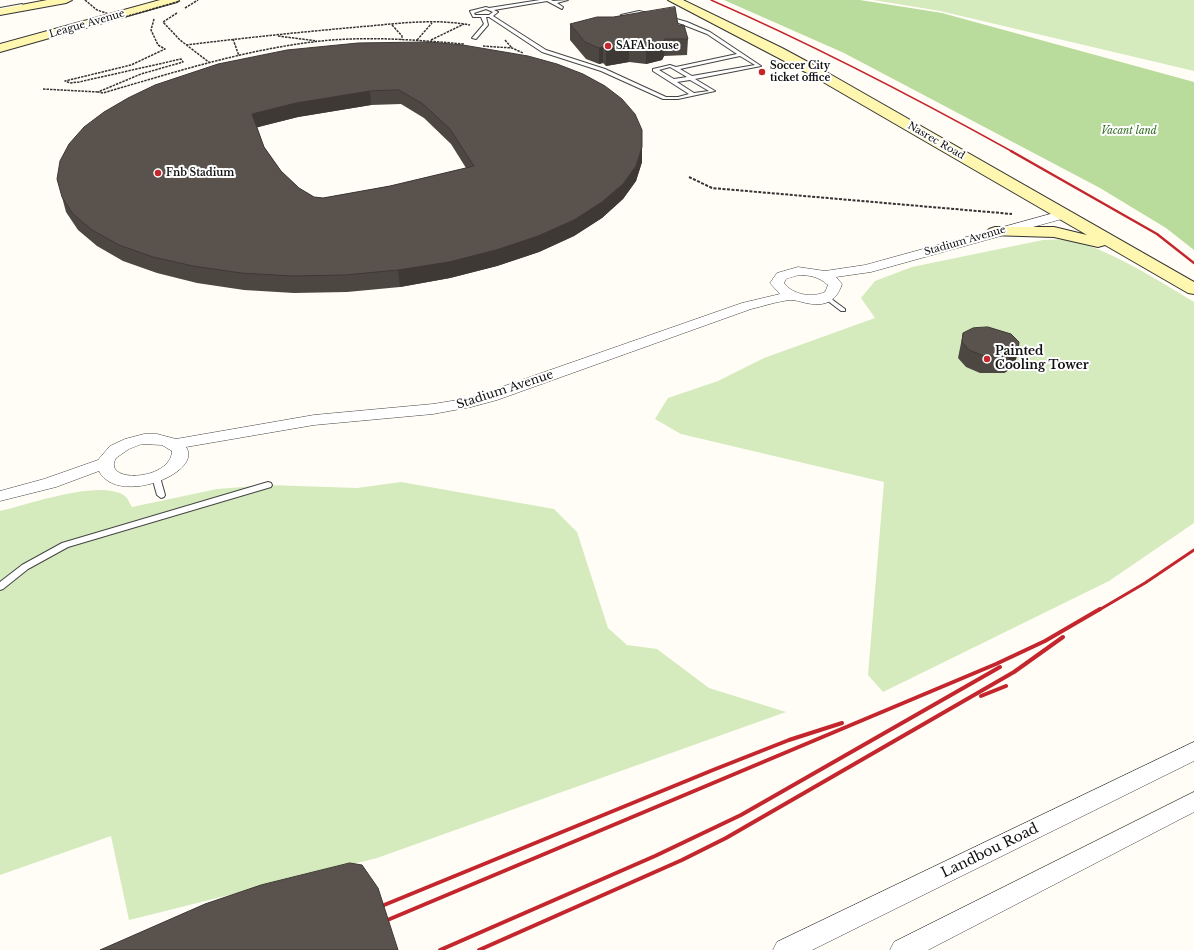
<!DOCTYPE html>
<style>
body{margin:0}
canvas{display:block;background:#fffdf5}
</style>
<canvas width="1194" height="950"></canvas>
<script>
const ctx = document.querySelector('canvas').getContext('2d');
ctx.lineJoin = 'round';
function paint(path, color) {
  ctx.fillStyle = color;
  ctx.fill(path, 'evenodd');
}
function trace(path, color, width, dash) {
  ctx.strokeStyle = color;
  ctx.lineWidth = width;
  ctx.lineCap = dash ? 'butt' : 'round';
  ctx.setLineDash(dash || []);
  ctx.stroke(path);
}
function label(font, color, halo, rows, align = 'center') {
  ctx.font = font + ' "Libre Baskerville",serif';
  ctx.lineWidth = 4;
  ctx.setLineDash([]);
  ctx.textBaseline = 'middle';
  ctx.strokeStyle = halo;
  ctx.fillStyle = color;
  for (const [text, x, y, turn = 0] of rows) {
    ctx.save();
    ctx.translate(x, y);
    ctx.rotate((+turn || 0) * Math.PI / 180);
    ctx.textAlign = isNaN(turn) ? turn : align;
    if (halo) ctx.strokeText(text, 0, 0);
    ctx.fillText(text, 0, 0);
    ctx.restore();
  }
}
const green = new Path2D(`
 M873,0h321v71l-254,-60z
 M1066,239c46,11 88,39 128,63v221l-85,58 -226,111 -15,-17 16,-193 -203,-48 -26,-15 13,-21 50,-17 46,-23 111,-40 -14,-20 14,-17 37,-14 131,-27z
 M401,482l153,27 23,23 31,96 19,17 30,4 52,39 77,24 -409,146 -248,62 -18,-84 -111,39v-364c26,-6 105,-34 126,-14 2,2 4,7 6,10l85,-18 51,-4 89,3z`);
const forest = new Path2D(`
 M724,0h136l82,13 252,69v168l-28,-22 -66,-40 -256,-135z`);
const pathFar1 = new Path2D(`
 M185,8l13,-8
 M177,13l-14,9 17,18 30,23
 M154,19l-3,11 7,15 7,4 -34,16 -66,16 5,2 9,-1 102,-23 2,3 -42,12 -43,18 5,1c72,-21 144,-44 218,-52 48,-5 96,-1 143,3
 M392,25l10,11v4
 M278,36l39,5
 M233,39l6,17
 M417,40l15,-17
 M431,40l33,-16
 M505,40l7,8
 M186,45c57,-7 115,-13 172,-18 37,-3 75,-9 112,-2
 M483,46l29,2 11,5
 M43,89l55,3`);
const path = new Path2D(`
 M689,177l23,11 300,26`);
const lane = new Path2D(`
 M540,0h11l2,1 15,-1 -11,3 6,4 -1,2 -15,-8 -53,9 4,2 -5,4 53,34 59,19 61,28h12l11,-3 -36,-23v-2l17,-4 6,2 61,-13 -30,-20 -41,-16v-2l21,6 23,10 51,34 -66,13 20,12 -37,8h-15l-62,-28 -59,-19 -53,-35h-3l2,8 -12,14 -4,-1 12,-14 -3,-7h-8l-3,-6 16,-4 3,1zM486,9l7,3 -4,3h-14l-1,-2zM740,56l15,9 -63,11 -12,-7zM670,67l17,10 -13,2 -15,-9zM690,80l19,11 -15,2 -17,-11z
 M22,4l1,2 -23,4v-2z
 M639,11l13,3 -2,1 -11,-2 -16,3 -2,-1z
 M826,295l19,14v2h-4l-17,-13 -1,-1z
 M153,475h6l1,2 5,18 -1,2 -3,1 -4,-3 -5,-18z
 M268,482l3,1 1,2 -1,2 -203,60 -40,22 -25,20 -3,1v-8l22,-17 40,-22z`);
const street = new Path2D(`
 M1065,210l6,4 -2,3 -198,55 -35,5 6,7c-6,18 -17,23 -36,19 -5,-1 -10,-3 -15,-3 -13,1 -27,6 -40,9l-254,91 -26,7 -38,7 -119,11 -128,22c18,26 -69,60 -87,24l-43,16 -56,14v-10l44,-12 54,-19 12,-14 15,-7 19,-5h13l19,5 138,-24 119,-11 37,-6 272,-95 38,-9 -10,-11 7,-10 21,-6 27,4 40,-6zM799,275c11,0 20,2 29,10l-3,7c-13,6 -32,3 -41,-9l2,-4zM142,444l20,1 10,6c-1,30 -71,33 -56,7l13,-9z
 M1194,742v19l-382,189h-39l4,-8z
 M1194,792v20l-266,138h-38l4,-8z`);
const secondary = new Path2D(`
 M47,0h25l-6,3 -66,12v-6z
 M160,0h19l-2,2 -177,50v-8z
 M668,0h15l99,48 39,21 373,213v12l-6,-1 -83,-48 -7,2 -44,-10 -65,-2 -2,-3 2,-3 6,-2h59l33,8 -276,-160z`);
const railFar3 = new Path2D(`
 M711,0c103,45 203,97 302,152`);
const railFar2 = new Path2D(`
 M1011,151l146,83 37,29`);
const railFar1 = new Path2D(`
 M1099,610l46,-27 49,-33`);
const rail = new Path2D(`
 M981,696l25,-10
 M372,910l341,-140 76,-30 53,-17
 M378,924l618,-260 49,-23 55,-32
 M440,950l215,-94 86,-41 259,-148
 M479,950l203,-90 44,-22 288,-166 49,-35`);
const pathBridge = new Path2D(`
 M85,0l12,10 24,8 59,-17`);
const wall = new Path2D(`
 M570,24l118,15 -1,16 -23,1 -2,4 -16,4 -17,-2 -23,4 -3,-3 -4,1 -13,-5 -16,-19z
 M287,50l355,97v15l-6,19 -13,18 -21,19 -28,18 -35,16 -42,14 -47,12 -50,9 -53,5 -53,1 -50,-3 -47,-7 -40,-10 -34,-12 -26,-15 -19,-16 -12,-18 -4,-15zM401,104l23,14 27,26 15,24 -76,18 -67,12 -9,-1 -15,-9 -18,-17 -17,-24 -7,-20 41,-10 73,-12z
 M963,333l55,18 -4,16 -10,6h-24l-14,-6 -8,-9z`);
const shadedWall = new Path2D(`
 M665,39l-1,17 -2,4 -16,4v-17z
 M629,46v16l-23,4v-17z
 M603,47v16l-4,1v-16z
 M370,91l1,14 -73,12 -43,11 -3,-14 44,-11z
 M642,147v15l-6,19 -13,18 -21,19 -28,18 -35,16 -42,14 -47,12 -50,9 -2,-17z
 M1018,351l-4,16 -10,6 5,-17z`);
const building = new Path2D(`
 M675,7l3,18h6l4,14h-23l-2,5 -17,3 -17,-1 -23,3 -3,-2 -4,1 -14,-6 -15,-18 27,-7h16z
 M429,42l34,3 65,11 29,8 26,10 22,12 17,13 13,15 7,16v17l-6,19 -13,18 -21,18 -28,18 -36,16 -42,14 -47,12 -51,8 -53,5 -53,1 -51,-3 -48,-7 -40,-9 -34,-12 -27,-15 -19,-16 -11,-17 -5,-18 3,-18 9,-17 15,-17 20,-15 24,-14 27,-13 63,-21 69,-14 71,-7zM399,90l24,14 27,25 24,37 -84,20 -67,12 -9,-1 -15,-9 -18,-17 -17,-24 -12,-33 44,-11 74,-12z
 M988,327l23,7 8,8 -1,9 -9,5h-25l-15,-6 -7,-8 1,-9 10,-5z
 M350,863l12,2 16,23 20,62h-298l105,-46 56,-19z`);
const markers = [
 [608,46,4,"#c4262e"],
 [762,72,4,"#c4262e"],
 [158,173,4,"#c4262e"],
 [987,359,4,"#c4262e"]
];
const farStreetnames = [
 ["League Avenue",87,24,-16],
 ["Nasrec Road",936,141,30],
 ["Stadium Avenue",965,241,-16]
];
const farPoinames = [
 ["SAFA house",616,46],
 ["Soccer City",770,66],
 ["ticket office",770,78],
 ["Fnb Stadium",166,173]
];
const farParknames = [
 ["Vacant land",1129,131]
];
const poiNames = [
 ["Painted",995,352],
 ["Cooling Tower",995,366]
];
const streetNames = [
 ["Stadium Avenue",505,390,-18]
];
const nearStreetnames = [
 ["Landbou Road",990,851,-26]
];
paint(green, '#d5ebbd');
paint(forest, '#b9dc9c');
trace(lane, '#444', 2);
trace(street, '#444', 1);
trace(secondary, '#333', 2);
trace(pathFar1, '#333', 1.5, [2.5, 1]);
trace(path, '#333', 2, [3, 1.5]);
paint(lane, '#fff');
paint(street, '#fff');
paint(secondary, '#fff6b0');
trace(railFar3, '#c4262e', 1.5);
trace(railFar2, '#c4262e', 2.5);
trace(railFar1, '#c4262e', 3);
trace(rail, '#c4262e', 4);
trace(pathBridge, '#333', 1.5, [2.5, 1]);
paint(wall, '#4d4742');
paint(shadedWall, '#3f3936');
paint(building, '#5a524d');
trace(building, '#3f3936', 1);
for (const [x, y, r, color] of markers) {
  const dot = new Path2D();
  dot.arc(x, y, r, 0, 2 * Math.PI);
  ctx.fillStyle = color;
  ctx.fill(dot);
  trace(dot, '#fff', 1.5);
}
label('10px', '#111', '#fff', farStreetnames);
label('bold 10px', '#111', '#fff', farPoinames, 'left');
label('italic 10px', '#2f6b1f', '#fff', farParknames);
label('bold 12px', '#111', '#fff', poiNames, 'left');
label('12px', '#111', '#fff', streetNames);
label('14px', '#111', '#fff', nearStreetnames);
</script>
